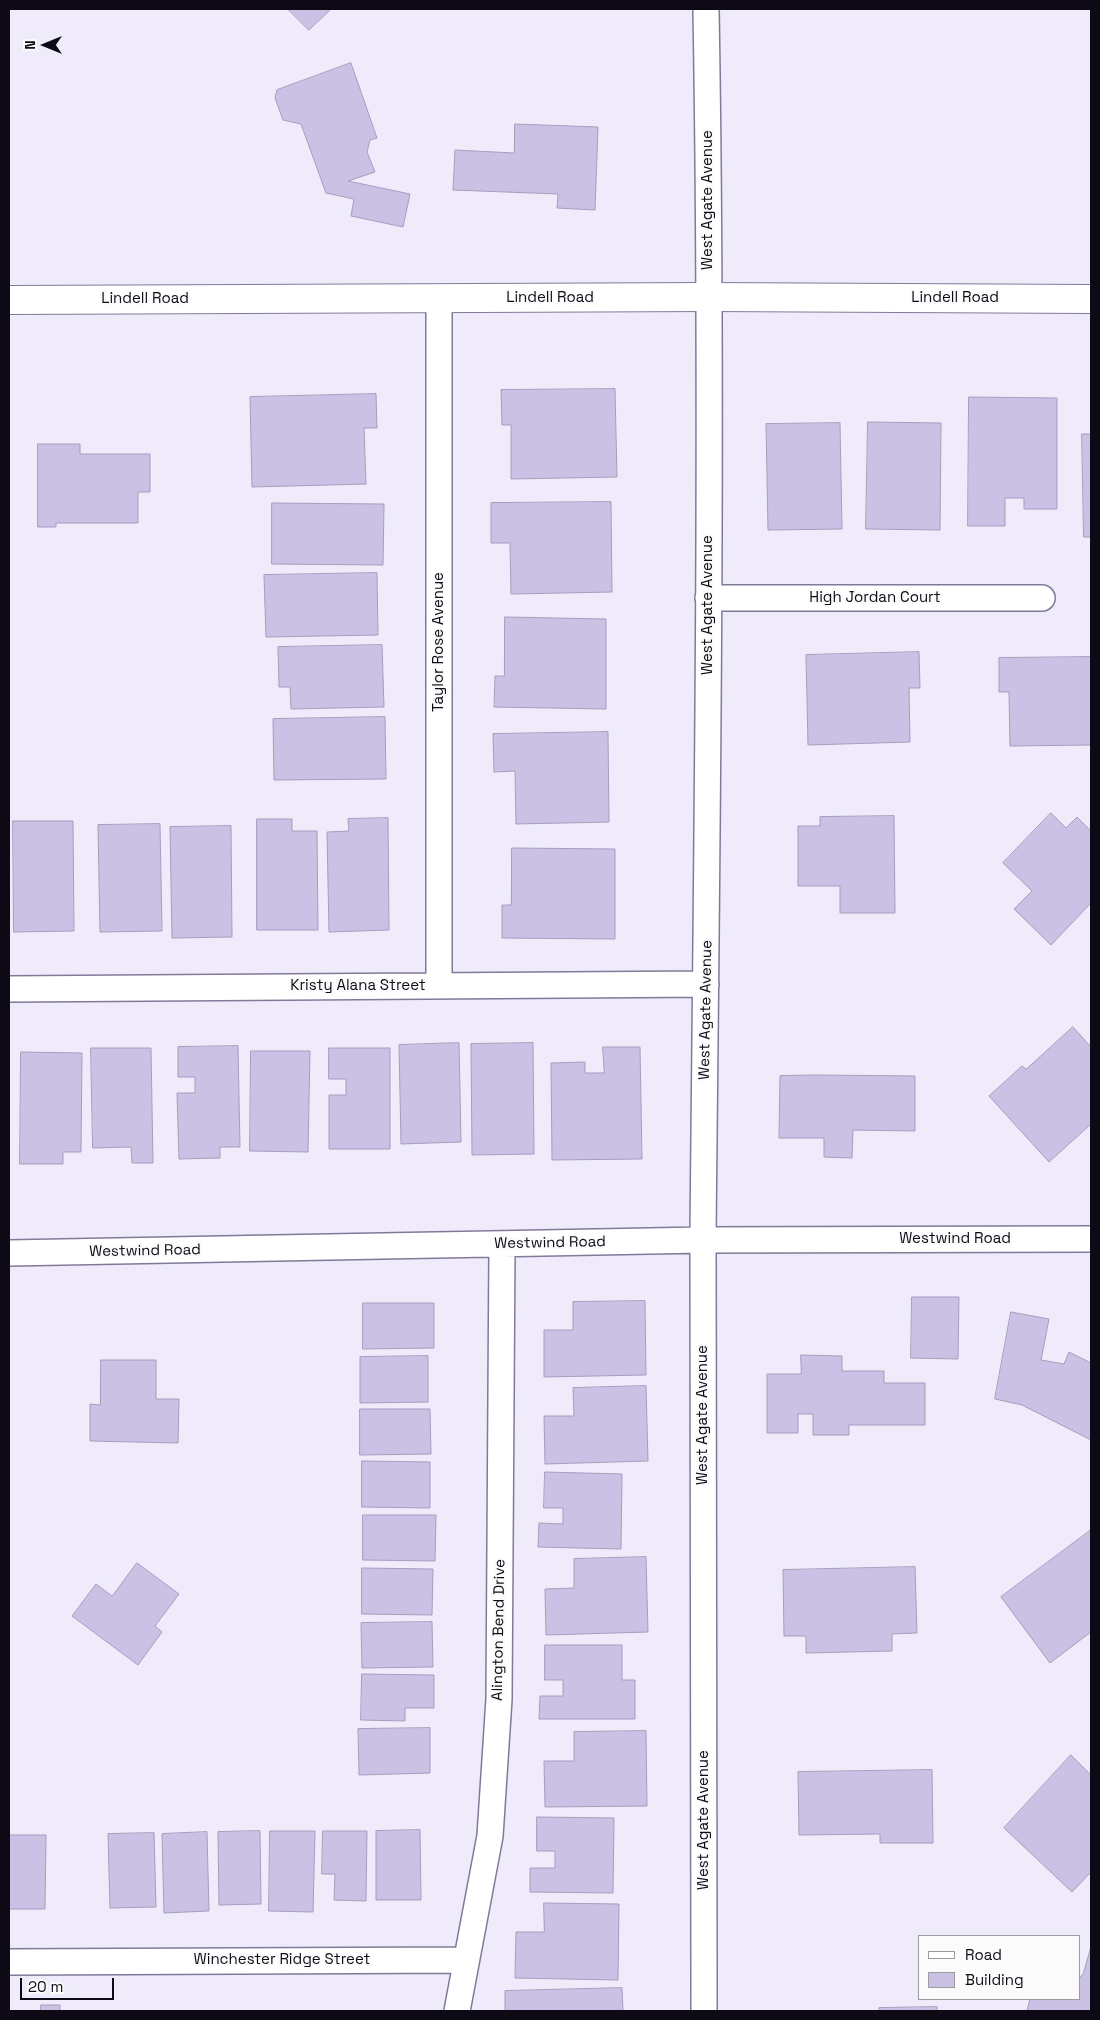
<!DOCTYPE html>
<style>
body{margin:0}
#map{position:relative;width:1100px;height:2020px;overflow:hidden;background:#efebfa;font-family:"Space Grotesk",sans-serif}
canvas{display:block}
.frame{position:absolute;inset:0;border:10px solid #0d0a15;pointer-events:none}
.legend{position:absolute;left:918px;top:1935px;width:162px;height:65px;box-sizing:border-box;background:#fbfbfb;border:1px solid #9c9b9f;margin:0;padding:6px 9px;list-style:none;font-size:15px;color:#0d0a15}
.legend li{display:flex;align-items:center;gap:10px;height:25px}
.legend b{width:25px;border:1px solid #9c9b9f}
.north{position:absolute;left:20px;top:20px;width:50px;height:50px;-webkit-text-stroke:4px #fbfbfb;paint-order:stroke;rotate:270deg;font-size:14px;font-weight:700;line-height:20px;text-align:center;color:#0d0a15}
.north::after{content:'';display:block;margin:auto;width:18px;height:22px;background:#0d0a15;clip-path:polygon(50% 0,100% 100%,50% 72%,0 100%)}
.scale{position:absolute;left:20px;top:1978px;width:94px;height:22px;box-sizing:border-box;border:2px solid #0d0a15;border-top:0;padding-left:6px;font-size:15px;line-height:18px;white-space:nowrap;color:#0d0a15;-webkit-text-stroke:4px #fbfbfb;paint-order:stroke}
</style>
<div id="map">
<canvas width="1100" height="2020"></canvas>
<div class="frame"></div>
<ul class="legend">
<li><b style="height:6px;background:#fff"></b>Road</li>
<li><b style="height:14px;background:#cac1e4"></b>Building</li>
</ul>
<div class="north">N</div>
<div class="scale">20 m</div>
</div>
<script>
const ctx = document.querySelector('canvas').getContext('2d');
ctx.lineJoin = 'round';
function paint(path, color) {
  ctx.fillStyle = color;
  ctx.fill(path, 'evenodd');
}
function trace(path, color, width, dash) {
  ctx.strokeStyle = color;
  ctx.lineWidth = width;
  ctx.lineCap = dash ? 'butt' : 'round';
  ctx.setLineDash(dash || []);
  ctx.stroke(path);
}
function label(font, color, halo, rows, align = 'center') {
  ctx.font = font + ' "Space Grotesk",sans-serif';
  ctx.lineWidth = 4.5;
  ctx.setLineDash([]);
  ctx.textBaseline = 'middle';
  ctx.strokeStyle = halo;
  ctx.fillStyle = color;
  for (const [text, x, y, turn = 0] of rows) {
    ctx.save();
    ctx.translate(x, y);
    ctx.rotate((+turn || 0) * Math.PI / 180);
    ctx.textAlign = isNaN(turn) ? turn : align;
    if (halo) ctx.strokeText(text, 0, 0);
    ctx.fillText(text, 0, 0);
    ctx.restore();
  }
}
const building = new Path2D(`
 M288,9h43l-22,21z
 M351,63l26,75 -7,2 -3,12 8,20 -27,9 62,13 -7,33 -52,-11 3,-17 -28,-6 -25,-69 -18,-4 -8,-22 2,-8z
 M515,124l83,3 -3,83 -38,-2 1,-14 -105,-4 2,-40 59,3z
 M615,389l2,88 -106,2v-54h-9l-1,-35z
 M376,394l1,34h-13l2,56 -114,3 -2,-90z
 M969,397l88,1v111h-33v-11h-19v28h-37z
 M868,422l73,1 -1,107 -74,-1z
 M840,423l2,106 -74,1 -2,-106z
 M1082,434h9v103h-7z
 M38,444h42v10h70v38h-12v31h-82v4h-18z
 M611,502l1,90 -101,2 -1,-51h-19v-40z
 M272,503l112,1 -1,61 -111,-1z
 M377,573l1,62 -112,2 -2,-62z
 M505,617l101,2v90l-112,-2 1,-31h9z
 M382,645l2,62 -93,2 -1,-22h-11l-1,-40z
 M919,652l1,36h-11l1,54 -102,3 -2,-90z
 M1091,657v88l-81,1 -1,-54h-10v-34z
 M385,717l1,62 -112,1 -1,-61z
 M608,732l1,90 -93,2 -1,-53 -21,1 -1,-38z
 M1051,813l15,15 11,-11 14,14v72l-40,42 -37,-36 18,-18 -29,-28z
 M894,816l1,97h-55v-27h-42v-60h22v-9z
 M388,818l1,112 -60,2 -2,-100 22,-1 -1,-12z
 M257,819h35v12h25l1,99h-61z
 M13,821h60l1,110 -60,1z
 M160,824l2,107 -62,1 -2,-107z
 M231,826l1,111 -60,1 -2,-111z
 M512,848l103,1v90l-113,-1v-33h9z
 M1073,1027l18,20v77l-42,38 -60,-66 33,-30 4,3z
 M459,1043l2,99 -60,2 -2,-99z
 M533,1043l1,111 -62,1 -1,-111z
 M238,1046l2,101h-20v11l-41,1 -2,-66h18v-16h-17v-30z
 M603,1047h37l2,112 -90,1 -1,-97 34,-1v11h19z
 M91,1048h60l2,115h-21l-1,-16 -38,1z
 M329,1048h61v101h-61v-54h17v-16h-17z
 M251,1051h59l-2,101 -58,-1z
 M21,1052l61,1 -1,99h-18v12h-43z
 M815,1075l100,1v55l-62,-1 -1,28 -28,-1v-19h-45l1,-62z
 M912,1297h47l-1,62 -47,-1z
 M645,1301l1,74 -102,2v-47h29v-28z
 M363,1303h71v45l-71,1z
 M1011,1312l38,7 -8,41 23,4 5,-12 22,11v77l-69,-35 -27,-6z
 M801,1355l41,1v15h42v12h41v42h-76v10h-36v-21h-15v19h-31v-59h34z
 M428,1356v46l-68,1v-46z
 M101,1360h55v39h23l-1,44 -88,-2v-37l10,1z
 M646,1386l2,75 -103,3 -1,-48h30l-1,-28z
 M360,1409h70l1,45 -71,1z
 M362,1461l68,1v46l-68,-1z
 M545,1472l77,2 -1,75 -83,-2 1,-24 24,1v-16h-19z
 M363,1515h73l-1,46 -72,-1z
 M1091,1530v102l-41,31 -49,-66z
 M646,1557l2,75 -102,3 -1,-46 29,-1v-29z
 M137,1563l42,31 -24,32 7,6 -24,33 -66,-49 24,-32 16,12z
 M915,1567l2,66 -25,1v17l-86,2v-17h-22l-1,-66z
 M362,1568l71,1 -1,46 -70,-1z
 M432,1622l1,45 -71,1 -1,-45z
 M545,1645h77v35h13v39h-96l1,-23h23v-16h-18z
 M362,1674l72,1v33h-29v13l-44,-1z
 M430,1728v45l-71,2 -1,-46z
 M646,1731l1,75 -102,1 -1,-46h30v-29z
 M1071,1755l20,20v97l-19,20 -68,-64z
 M932,1770l1,73h-53v-9l-81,1 -1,-63z
 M537,1817l77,1 -1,75 -83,-1v-24h25v-17h-18z
 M420,1830l1,70h-45v-69z
 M260,1831l1,73 -42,1 -1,-73z
 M270,1831h45l-2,81 -44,-1z
 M323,1831h44l-1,70 -32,-1 1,-26h-13z
 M207,1832l2,79 -45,2 -2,-79z
 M154,1833l2,74 -46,1 -2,-74z
 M9,1835h37l-1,74h-36z
 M544,1903l75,1 -1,76 -103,-2 1,-46h28z
 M1091,1947v64h-64l3,-12h49v-21l4,-4z
 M622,1988l1,23h-118v-20z
 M41,2005h19v6h-19z
 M937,2007v4h-58v-3z`);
const street = new Path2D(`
 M439,298v688
 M708,598h334
 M9,989l697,-5
 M9,1253l694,-13 388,-1
 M9,1962l457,-2
 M457,2011l33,-175 9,-137 3,-454
 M704,2011c1,-258 -3,-516 -1,-775 4,-409 10,-818 3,-1227`);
const secondary = new Path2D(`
 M9,300l700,-3 382,2`);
const streetNames = [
 ["West Agate Avenue",708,200,-90],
 ["Lindell Road",550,298],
 ["Lindell Road",955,298],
 ["Lindell Road",145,299],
 ["High Jordan Court",875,598],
 ["West Agate Avenue",708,605,-90],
 ["Taylor Rose Avenue",439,642,-90],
 ["Kristy Alana Street",358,986],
 ["West Agate Avenue",706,1010,-89],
 ["Westwind Road",955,1239],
 ["Westwind Road",550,1243,-1],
 ["Westwind Road",145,1251,-1],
 ["West Agate Avenue",703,1415,-90],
 ["Alington Bend Drive",499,1630,-89],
 ["West Agate Avenue",704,1820,-90],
 ["Winchester Ridge Street",282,1960]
];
paint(building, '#cac1e4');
trace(building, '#a59dbe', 1);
trace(street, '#827999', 28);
trace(secondary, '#827999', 30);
trace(street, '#fff', 25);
trace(secondary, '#fff', 28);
label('15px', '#0d0a15', '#fbfbfb', streetNames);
</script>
